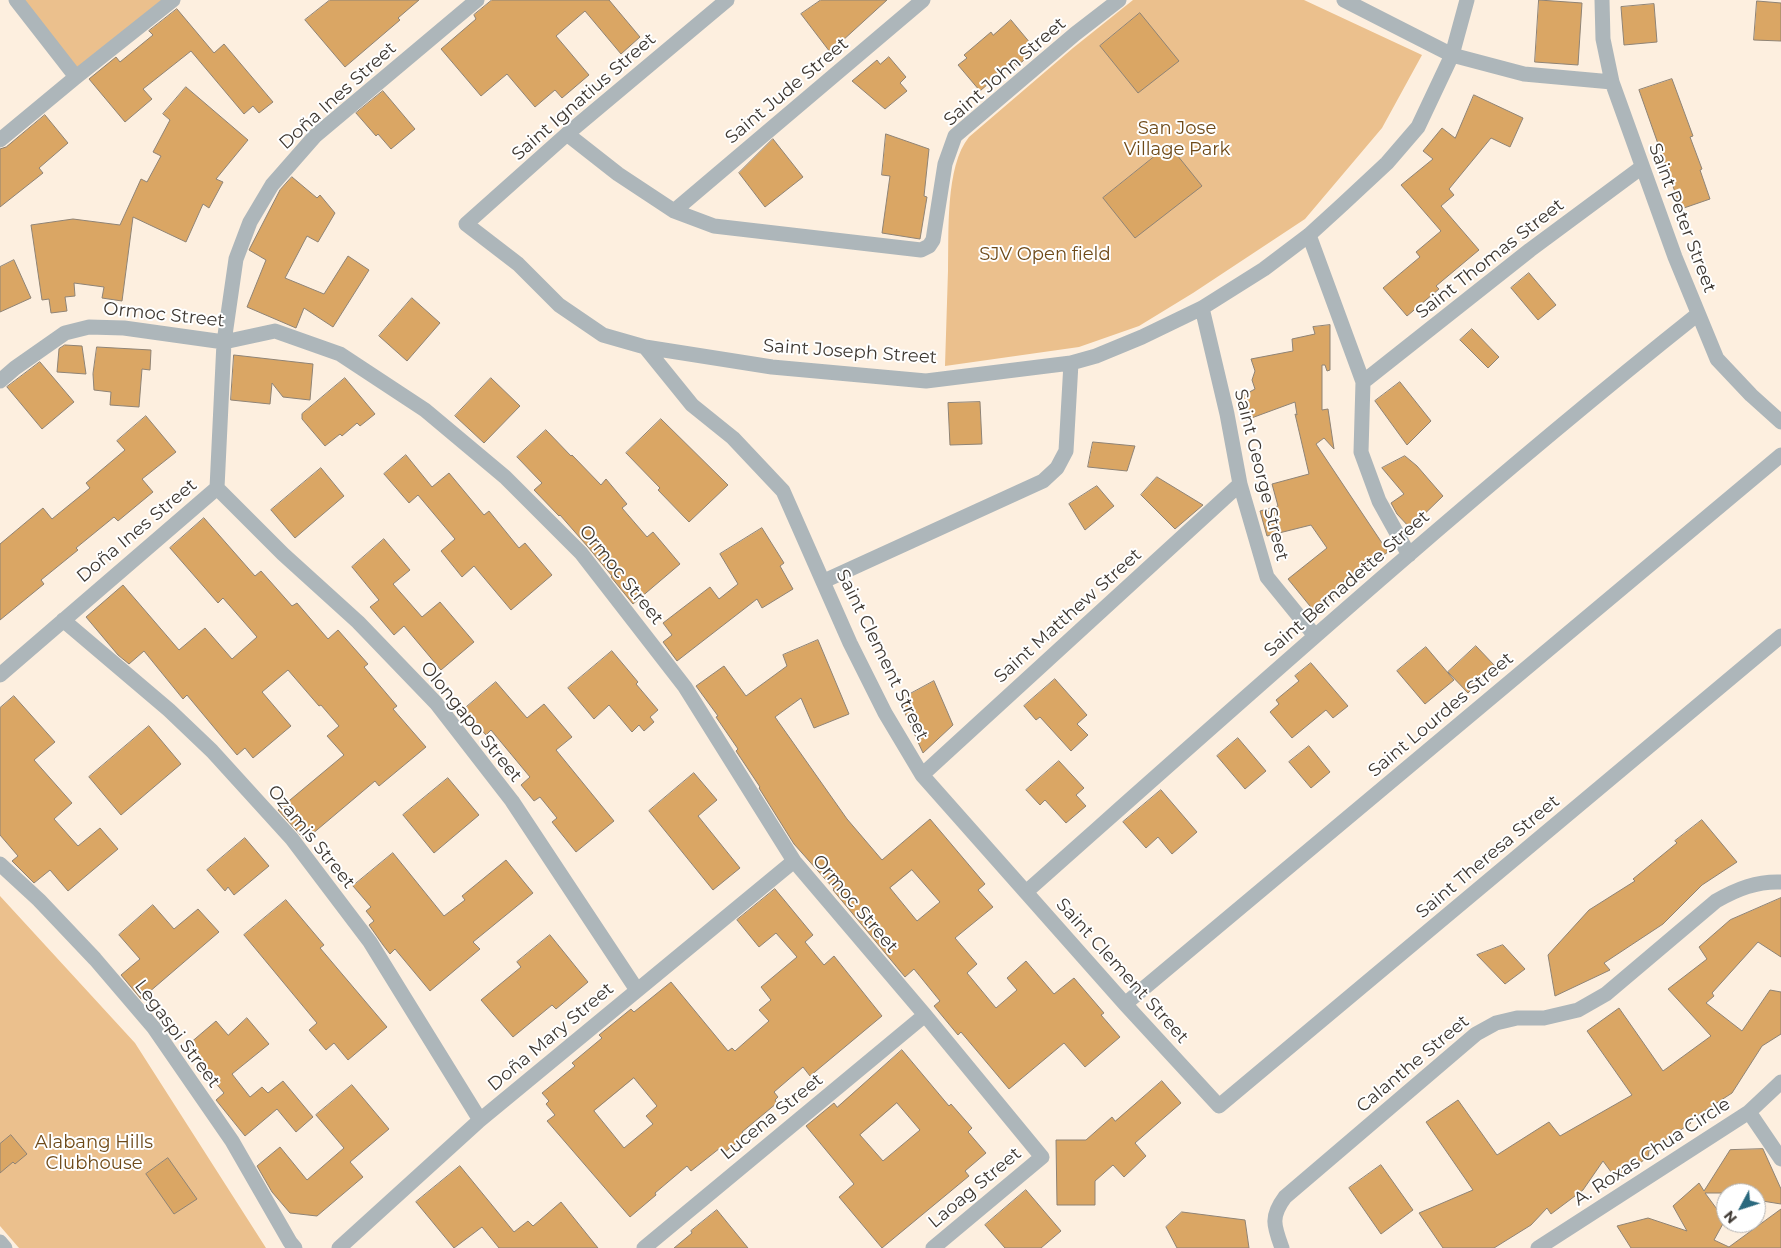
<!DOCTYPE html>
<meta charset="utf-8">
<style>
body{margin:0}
#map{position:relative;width:1781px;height:1248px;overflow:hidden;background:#fdefdf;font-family:Montserrat,sans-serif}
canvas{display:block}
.north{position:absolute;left:1716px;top:1183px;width:50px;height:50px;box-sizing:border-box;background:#fff;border:1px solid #b1afad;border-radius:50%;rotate:230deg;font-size:14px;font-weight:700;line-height:20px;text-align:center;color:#3d3731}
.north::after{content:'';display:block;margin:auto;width:18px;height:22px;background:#2a697e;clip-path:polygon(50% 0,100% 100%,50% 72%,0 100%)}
</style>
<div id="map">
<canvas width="1781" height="1248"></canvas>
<div class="north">N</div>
</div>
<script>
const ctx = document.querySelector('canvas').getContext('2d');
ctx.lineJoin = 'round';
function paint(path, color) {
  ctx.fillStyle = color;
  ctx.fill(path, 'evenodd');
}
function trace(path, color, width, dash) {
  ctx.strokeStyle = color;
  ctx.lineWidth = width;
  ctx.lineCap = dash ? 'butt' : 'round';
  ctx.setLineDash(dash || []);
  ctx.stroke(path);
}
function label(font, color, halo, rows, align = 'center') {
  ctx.font = font + ' Montserrat,sans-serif';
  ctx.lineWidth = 4;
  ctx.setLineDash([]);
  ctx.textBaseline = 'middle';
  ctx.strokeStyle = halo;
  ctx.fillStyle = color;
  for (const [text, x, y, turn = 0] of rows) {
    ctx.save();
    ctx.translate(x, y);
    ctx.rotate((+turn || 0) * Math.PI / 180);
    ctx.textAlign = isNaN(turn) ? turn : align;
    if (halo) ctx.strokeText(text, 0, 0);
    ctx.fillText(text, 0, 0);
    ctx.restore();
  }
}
const green = new Path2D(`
 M21,0h149l-90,73z
 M1133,0h171l118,55 -40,73 -77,91 -112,74 -54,33 -60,21 -134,19c1,-32 2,-64 3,-95 1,-37 -3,-105 21,-134l104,-89z
 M0,896l135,147 131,205h-247l-19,-22z`);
const building = new Path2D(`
 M330,0h89l-21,18 2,2 -55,47 -40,-47z
 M492,0h117l31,37 -19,17 -36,-43 -29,25 33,39 -27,23 -7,-8 -20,17 -28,-33 -26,22 -40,-47 35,-30 -2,-4z
 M821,0h66l-57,52 -29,-38z
 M1539,0l43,3 -4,62 -43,-3z
 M1757,1l24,2v38l-27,-1z
 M1654,4l3,38 -33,3 -3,-38z
 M177,9l37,44 10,-9 49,58 -14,11 -6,-7 -9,8 -53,-63 -48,38 9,10 -27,23 -36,-43 27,-22 4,5 33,-27 -4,-4z
 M1140,13l39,48 -41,32 -38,-47z
 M1011,20l25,30 -19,16 -4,-4 -33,29 -22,-26 9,-7 -3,-3 27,-23 2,3z
 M889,57l17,20 -6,6 7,8 -22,18 -33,-28 25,-21 3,4z
 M1672,79l21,57 -3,1 12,32 -2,1 10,29 -29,10 -42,-119z
 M186,87l62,53 -32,39 7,3 -14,26 -6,-4 -17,38 -53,-25 -11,84 -20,-3 2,-11 -30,-4 1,13 -10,1 2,14 -16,2 -2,-14 -7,1 -11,-75 42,-6 47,6 21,-46 6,3 14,-26 -8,-4 17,-32 -7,-6z
 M383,91l32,38 -24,20 -13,-15 -2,2 -20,-23z
 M1474,95l49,23 -13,29 -19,-9 -42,51 5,6 -13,11 38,44 -43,36 3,3 -32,27 -24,-28 37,-31 -4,-5 25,-21 -40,-46 32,-26 -10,-8 19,-23 13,10z
 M45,115l23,28 -29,25 4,5 -43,34v-58l6,-2z
 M886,134l43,15 -5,47 3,1 -7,42 -38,-6 8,-57 -8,-1z
 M773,139l30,38 -38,30 -26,-34z
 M1169,145l33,41 -67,52 -32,-40z
 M292,177l25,21 3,-3 15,18 -17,29 -11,-6 -22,42 39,16 24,-38 21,14 -36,57 -29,-19 -8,20 -49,-21 19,-47 -17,-10 31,-60z
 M14,260l17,38 -31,14v-45z
 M1529,273l27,32 -18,15 -27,-32z
 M412,298l28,25 -33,38 -28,-25z
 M1330,325v45l-3,1 -2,-6h-3v45l6,-1 6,40 -10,-11 -8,6 72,108 -45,30 3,3 -32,26 -26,-32 39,-31 -16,-23 -44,11 -7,-25 18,-5 -6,-22 37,-10 -14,-60 2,1 -2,-13 -49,18 -4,-24 13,-7 -3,-9 3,-9 -4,-12 42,-8 -1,-12 23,-5 -2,-7z
 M1472,329l27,28 -11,11 -28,-28z
 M65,345l17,1 4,28 -29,-2 2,-23z
 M97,347l54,3 -1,20 -8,-1 -3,38 -29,-2 1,-13 -17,-2 -1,-16z
 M234,355l79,9 -3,36 -27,-3 -11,-14 -2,21 -39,-4z
 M40,362l34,40 -32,27 -35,-42z
 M345,378l30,36 -15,12 -3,-3 -15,13 -2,-2 -15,12 -23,-27v-5z
 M491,378l29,28 -36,37 -29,-27z
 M1400,382l31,39 -24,24 -32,-44z
 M980,402l2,42 -32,1 -2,-42z
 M146,416l30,36 -34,27 11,13 -35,29 -4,-4 -38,31 2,2 -37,30 3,4 -44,36v-76l43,-36 9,11 38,-31 -4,-5 39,-33 -8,-9z
 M661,419l67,66 -39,37 -31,-32 2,-2 -34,-35z
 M546,430l25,26 1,-1 29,30 5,-6 21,25 -5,4 25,29 6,-5 27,32 -47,40 -22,-27 1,-1 -24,-29 -28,-32 -1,1 -25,-26 8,-7 -25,-26z
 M1093,442l42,4 -8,25 -39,-4z
 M406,455l26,32 17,-14 35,42 5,-4 30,37 6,-5 27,32 -41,35 -37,-44 -12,11 -21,-26 14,-12 -37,-44 -9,8 -25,-29z
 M1405,456l12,10 26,30 -33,32 -13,-14 -6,-11 13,-9 -22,-26z
 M321,468l23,28 -49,42 -24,-28z
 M1157,477l46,28 -28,24 -34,-34z
 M1097,486l17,20 -29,24 -16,-26z
 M204,518l51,58 6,-5 31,35 5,-3 31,36 10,-9 30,34 -4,3 33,39 -4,3 33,38 -47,39 -4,-5 -70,59 -27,-30 66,-55 -17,-19 12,-10 -18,-21 -2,1 -31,-36 -26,22 29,34 -38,32 -8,-10 -8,7 -50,-60 -4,4 -39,-48 -15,13 -11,-9 -32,-38 37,-32 56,65 26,-22 27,31 25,-22 -34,-39 -5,5 -48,-55z
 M762,528l22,35 -4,3 13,23 -31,19 -5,-9 -80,62 -14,-19 9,-7 -9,-12 47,-36 9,12 19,-15 -18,-30z
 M384,539l26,31 -17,14 29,33 18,-15 34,40 -33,28 -37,-44 -10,9 -24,-28 9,-7 -27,-33z
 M818,640l31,74 -35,14 -13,-30 -26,19 72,102 35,41 48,-41 55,65 -7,6 15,17 -38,31 22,26 -10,9 29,35 21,-18 -10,-12 19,-17 28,33 20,-16 30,35 -3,2 19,22 -35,30 -21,-24 -55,46 -48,-57 -3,3 -24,-29 6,-5 -26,-32 -9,8 -72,-87 1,-1 -40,-45 -35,-56 1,-1 -24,-36 2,-2 -22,-32 2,-1 -22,-30 28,-20 22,30 41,-30 -4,-11zM912,870l28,32 -23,19 -27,-33z
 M1476,646l19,20 -27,27 -20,-21z
 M1426,647l28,33 -29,24 -28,-33z
 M612,651l26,31 -2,2 22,26 -8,7 4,5 -10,9 -5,-6 -7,7 -23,-27 -15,14 -26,-31z
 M1311,663l37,43 -15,12 -7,-8 -34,28 -22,-26 9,-8 -3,-4 23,-19 -4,-5z
 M1055,679l32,36 -10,9 11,11 -17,16 -31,-34 -4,3 -12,-14z
 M934,681l19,44 -30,28 -24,-53z
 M496,682l31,36 17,-14 28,33 -16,13 58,71 -38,31 -24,-30 5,-4 -17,-21 -6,4 -13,-16 9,-8 -39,-47 -5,5 -23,-25z
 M14,696l41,46 -21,18 38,43 -18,16 24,27 22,-18 18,21 -50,42 -18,-21 -16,13 -22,-22 6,-5 -18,-21v-127z
 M149,726l32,38 -60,51 -32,-38z
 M1238,738l28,33 -21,18 -28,-33z
 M1309,746l21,26 -19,16 -22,-26z
 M1059,761l25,27 -8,7 10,11 -20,17 -21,-23 -5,5 -14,-15z
 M694,773l23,27 -19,16 42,52 -27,22 -64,-79z
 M448,778l31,37 -45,38 -31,-38z
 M1161,790l36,42 -25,22 -14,-17 -12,11 -23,-26z
 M1702,820l35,42 -35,23 -39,39 -59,39 6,7 -55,26 -7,-41 41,-45 46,-29 -2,-2 44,-36 -2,-2z
 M245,838l24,28 -35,29 -6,-8 -3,4 -18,-21z
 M393,853l51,63 21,-16 -3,-4 44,-36 27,33 -60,49 7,7 -50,42 -35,-42 -5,5 -7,-9 -14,-20 5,-4 -8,-10 5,-4 -18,-21z
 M775,889l38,46 -8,7 19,23 10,-9 48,60 -72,60 -7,-9 -29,25 4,5 -3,3 2,3 -35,29 3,4 -21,17 -4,-5 -29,23 -4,-5 -32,27 1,2 -26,22 -83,-96 8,-6 -9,-11 3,-3 -7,-8 33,-27 -3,-3 30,-25 -3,-3 32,-26 3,3 37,-30 57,69 4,-3 3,3 34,-30 -10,-11 12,-10 -10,-13 36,-30 -21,-24 -17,14 -22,-27zM634,1078l23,28 -11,10 7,8 -29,24 -30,-37z
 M1781,898v59l-23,-15 -46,51 2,3 -8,7 36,28 28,-41 11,2v42l-19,12 -30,47 -43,28 2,2 -42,28 -1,6 -31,23 -14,-19 -20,29 -32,24 -4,-6 -16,17 -37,23h-51l-24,-35 54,-23 -47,-68 32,-22 39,55 52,-33 11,14 72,-41 -45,-64 32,-23 44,63 48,-35 -43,-47 39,-30 -8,-12 31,-27z
 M286,900l38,45 -4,3 67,79 -39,33 -14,-17 -8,7 -17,-20 8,-7 -73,-88z
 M153,905l21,24 24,-20 21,23 -78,67 -20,-24 19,-16 -21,-24z
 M550,935l38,47 -32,27 -4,-4 -39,32 -32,-37 40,-33 -4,-5z
 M1503,945l22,24 -20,15 -28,-29z
 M247,1018l22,26 -37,30 18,23 12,-10 6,6 15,-12 30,36 -17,15 -19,-23 -32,27 -29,-36 8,-7 -24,-29 3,-3 -14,-17 27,-23 12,14z
 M902,1050l47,56 2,-2 21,24 -4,4 18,21 -21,18 4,5 -87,72 -43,-51 15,-13 -48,-58 28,-23 3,4zM897,1103l23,27 -37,31 -23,-26z
 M1162,1081l19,22 -46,40 11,13 -22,21 -11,-12 -18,16v24h-38l-1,-65h30l26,-23 3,4z
 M352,1085l37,44 -39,33 13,15 -46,39 -27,-3 -18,-21 -15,-26 23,-19 27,33 37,-32 -28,-33z
 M11,1135l16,19 -12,10 -2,-2 -13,11v-29z
 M1763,1149l18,40v15l-25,-4v-7h-51l20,27 -11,20 15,7 52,-38v39h-150l-14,-22 31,-8 39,13 -14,-25 26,-23 5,8 26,-41z
 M168,1158l29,41 -23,15 -28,-40z
 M1381,1165l32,45 -32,24 -32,-46z
 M460,1166l54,66 14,-11 5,5 28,-24 37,46h-99l-17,-21 -28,21 -38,-46z
 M1026,1190l35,41 -20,17h-36l-20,-23z
 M717,1210l31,38h-74l18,-15 -1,-2z
 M1182,1212l63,8 4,28h-72l-11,-21z`);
const minor = new Path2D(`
 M16,0l60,77
 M727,0l-160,134 -101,90 52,40 41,41 44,30 42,12 127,20 154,14 145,-18 25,-7 46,-19 60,-29 62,-39 45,-34 34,-31 44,-41 31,-36 34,-72 15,-55
 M1344,0l108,55 72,19 88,8
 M1602,0l1,39 9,43 63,175 42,102 34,36 30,27
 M567,134l51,40 56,37 40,15 207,24 8,-4 4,-6 12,-76 10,-28 120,-102 44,-34
 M0,140l76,-63 97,-77
 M674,211l249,-211
 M1309,235l54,147 -2,70 18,49 30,54
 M1202,308l25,106 13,70 27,93 48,59
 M645,347l47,58 41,33 50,53 67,152 35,70 37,62 203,229 94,102 562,-470
 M0,381l15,-13 50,-35 24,-6 35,1 100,14 51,-11 65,23 85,56 80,67 76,76 104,134 109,174 131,154 117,142 -109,91
 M1363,382l167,-132 112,-83
 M217,488l66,66 75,68 78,81 76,98 125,189
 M824,581l219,-100 14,-13 9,-17 5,-88
 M63,620l106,90 43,41 80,88 78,103 110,178
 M0,675l217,-187 7,-146 12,-83 14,-37 22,-37 43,-49 162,-136
 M922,775l318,-291
 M0,864l39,36 56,59 59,69 78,113 58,101 5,6
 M1026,892c221,-196 441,-394 672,-578
 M1125,1004l656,-549
 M1749,1112l32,47
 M0,1242l5,6
 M339,1248l141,-128 314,-259
 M644,1248l281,-233
 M1282,1248c-8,-22 -12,-31 3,-51l191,-163 20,-11 21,-5h27l34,-8 28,-16 110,-93c21,-12 41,-20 65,-19
 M1538,1248l211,-136 32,-30`);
const streetNames = [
 ["Saint John Street",1005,72,-41],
 ["Saint Jude Street",787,91,-40],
 ["Doña Ines Street",338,96,-42],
 ["Saint Ignatius Street",584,97,-41],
 ["Saint Peter Street",1682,218,69],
 ["Saint Thomas Street",1490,259,-38],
 ["Ormoc Street",164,315,6],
 ["Saint Joseph Street",850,352,4],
 ["Saint George Street",1261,475,76],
 ["Doña Ines Street",137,531,-40],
 ["Ormoc Street",621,575,51],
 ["Saint Bernadette Street",1347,584,-41],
 ["Saint Matthew Street",1068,616,-42],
 ["Saint Clement Street",882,655,64],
 ["Saint Lourdes Street",1441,715,-40],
 ["Olongapo Street",471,722,51],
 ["Ozamis Street",311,837,51],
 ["Saint Theresa Street",1488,857,-40],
 ["Ormoc Street",855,904,50],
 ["Saint Clement Street",1122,971,48],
 ["Legaspi Street",177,1034,53],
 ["Doña Mary Street",551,1037,-40],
 ["Calanthe Street",1413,1064,-40],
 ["Lucena Street",772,1117,-39],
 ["A. Roxas Chua Circle",1652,1152,-33],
 ["Laoag Street",975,1188,-40]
];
const parkNames = [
 ["San Jose",1177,129],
 ["Village Park",1177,150],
 ["SJV Open field",1045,255],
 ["Alabang Hills",94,1143],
 ["Clubhouse",94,1164]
];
paint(green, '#ebc08d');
paint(building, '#daa664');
trace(building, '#8f8375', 1);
trace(minor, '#adb6ba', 15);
label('18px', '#3d3731', '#fff', streetNames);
label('18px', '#6e4a19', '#fff', parkNames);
</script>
